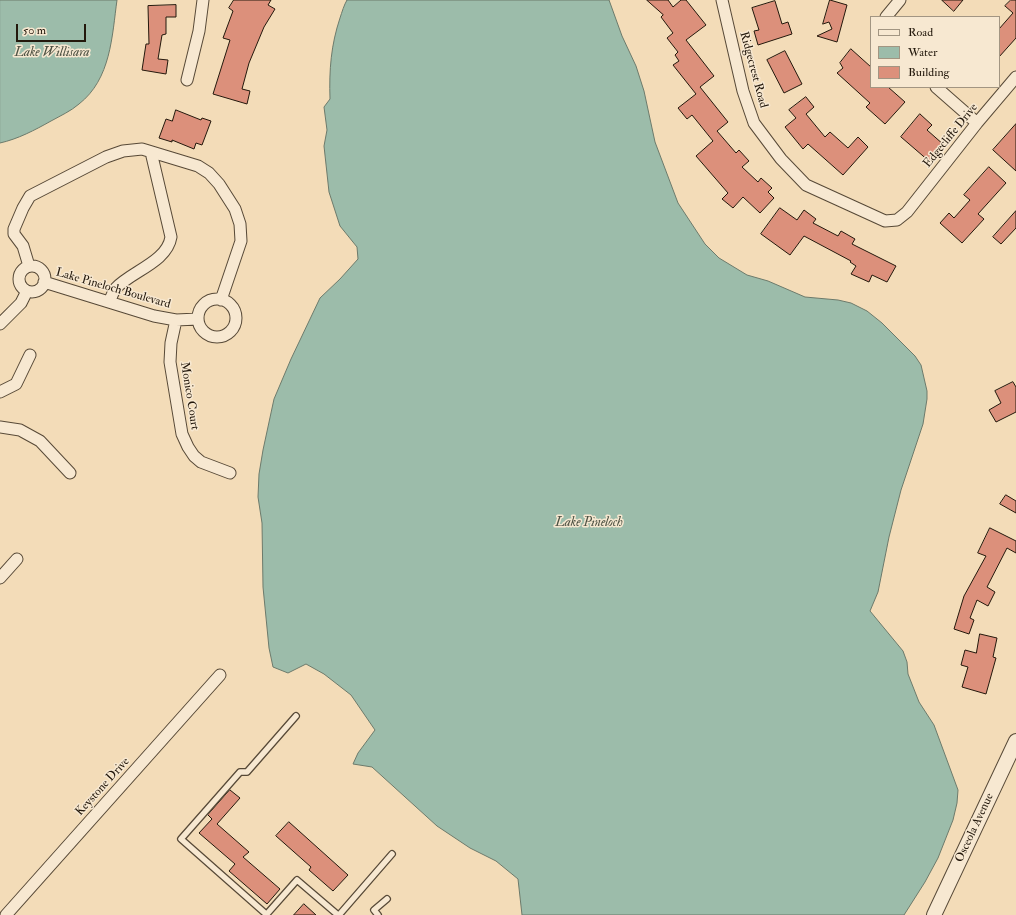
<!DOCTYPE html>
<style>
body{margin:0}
#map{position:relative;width:1016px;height:915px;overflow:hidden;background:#f3dcb8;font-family:"IM FELL Double Pica",serif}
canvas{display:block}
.legend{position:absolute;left:870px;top:16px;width:130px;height:72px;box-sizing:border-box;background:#f7e8d1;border:1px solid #a29582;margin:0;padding:5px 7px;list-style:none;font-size:12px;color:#23180c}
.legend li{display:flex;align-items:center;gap:8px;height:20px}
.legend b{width:20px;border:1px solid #a29582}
.scale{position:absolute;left:16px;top:24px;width:70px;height:18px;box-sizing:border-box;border:2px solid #23180c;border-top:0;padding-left:5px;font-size:12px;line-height:14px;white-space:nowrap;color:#23180c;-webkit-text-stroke:3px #f7e8d1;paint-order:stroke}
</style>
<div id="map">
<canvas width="1016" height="915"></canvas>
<ul class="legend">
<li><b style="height:5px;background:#f7e8d1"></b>Road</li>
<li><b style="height:11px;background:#9cbcaa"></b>Water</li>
<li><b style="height:11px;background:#dc907b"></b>Building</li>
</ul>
<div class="scale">50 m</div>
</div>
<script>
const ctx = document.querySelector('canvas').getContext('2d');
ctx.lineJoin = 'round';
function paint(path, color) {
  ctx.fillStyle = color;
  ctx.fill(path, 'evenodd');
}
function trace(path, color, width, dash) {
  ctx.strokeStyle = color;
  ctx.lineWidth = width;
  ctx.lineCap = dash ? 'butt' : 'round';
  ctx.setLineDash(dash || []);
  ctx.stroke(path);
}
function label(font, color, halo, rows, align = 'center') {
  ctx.font = font + ' "IM FELL Double Pica",serif';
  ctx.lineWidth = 3;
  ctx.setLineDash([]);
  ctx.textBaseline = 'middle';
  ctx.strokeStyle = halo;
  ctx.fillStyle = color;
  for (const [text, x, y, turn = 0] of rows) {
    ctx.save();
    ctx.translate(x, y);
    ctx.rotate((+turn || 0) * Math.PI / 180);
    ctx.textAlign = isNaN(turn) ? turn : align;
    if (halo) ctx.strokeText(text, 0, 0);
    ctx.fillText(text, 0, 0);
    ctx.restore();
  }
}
const water = new Path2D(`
 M0,0h117c-5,36 -6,79 -38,104 -8,7 -19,12 -28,17 -16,9 -33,18 -51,22z
 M347,0h262l13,36 14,30 8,25 11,51 23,61 27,41 14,14 28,17 21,6 37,16 33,3 13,3 16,8 15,12 33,33 6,9 6,26v8l-4,25 -22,66 -12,47 -11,55 -8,19 33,40 4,11 1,12 11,28 15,23 24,65 -1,13 -4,17 -15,38 -13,24 -21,33h-382l-4,-36 -22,-18 -26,-13 -33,-22 -65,-59 -19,-3 5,-11 17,-23 -24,-35 -27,-21 -18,-10 -18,9 -15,-6 -4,-19 -6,-61 -1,-64 -4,-26 1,-23 4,-24 11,-51 17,-40 29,-61 20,-19 18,-20 -1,-12 -17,-21 -11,-34 -5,-46 3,-16 -3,-23 6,-8c-1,-29 1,-54 10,-81 2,-6 4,-13 7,-18z`);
const building = new Path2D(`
 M234,0h37l-3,5 7,4 -11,18 -15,36 -7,26 8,2 -3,13 -34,-10 17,-54 -7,-2 10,-27 -4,-3z
 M647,0h21l5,7 8,-7h5l20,25 -20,15 28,36 -14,11 28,35 -11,9 19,22 3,-3 10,11 -7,6 16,15 3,-4 11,10 -4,4 6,6 -14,15 -17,-16 -10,11 -11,-9 6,-6 -32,-37 17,-15 -21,-26 -5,4 -9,-11 18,-14 -23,-29 6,-4 -4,-6 3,-3 -11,-14 6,-5 -12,-16 2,-2z
 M830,0l17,5 -10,37 -20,-6 15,-7 -3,-7 -6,2z
 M942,0h21l-9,11z
 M1011,0h5v38l-17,19v-28l14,-16 -8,-7z
 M775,1l7,23 6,-2 4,12 -34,11 -4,-14 5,-1 -7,-22z
 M176,5v12h-10v17l-4,1 -4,24 10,1 -2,14 -24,-4 4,-26h3l-1,-38z
 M851,49l20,18v20h17l17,15 -20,22 -19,-17 4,-4 -33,-30 6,-5 -3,-5z
 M785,51l17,33 -18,9 -17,-33z
 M806,97l8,10 -8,7 19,23 5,-5 18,16 10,-11 10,10 -25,28 -35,-31 -5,5 -18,-22 11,-9 -7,-8z
 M176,110l25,10 1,-2 9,3 -9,24 -6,-2 -2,6 -22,-9v2l-13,-4 7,-19 6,2z
 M920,114l12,11 -5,5 17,15 -14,17 -29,-25z
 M1016,124v47l-23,-21z
 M989,167l17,16 -28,31 6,5 -22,24 -22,-20 9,-10 5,5 16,-18 -6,-5z
 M780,208l17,12 7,-10 12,9 -3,4 25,13 3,-5 14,8 -3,5 44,22 -9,16 -15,-7 -3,7 -18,-8 5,-8 -6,-4 1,-1 -47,-25 -14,19 -29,-21z
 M1016,211v17l-15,16 -8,-7z
 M1013,382l3,5v25l-20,10 -7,-12 12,-7 -6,-12z
 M1006,495l10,6v12l-16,-9z
 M990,528l26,13v12l-9,-5 -20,39 8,5 -7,14 -11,-6 -7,18 4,2 -5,14 -15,-5 10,-33 22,-40 -8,-3z
 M980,634l17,4 -4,19 3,1 -10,36 -24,-7 6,-20 -7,-2 4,-15 11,3z
 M230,790l10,8 -23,26 32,28 -6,5 37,32 -13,15 -38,-33 6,-7 -36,-31 13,-14 -4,-4z
 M289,822l59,53 -15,16 -24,-21 2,-3 -35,-31z
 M304,904l12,11h-22z`);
const service = new Path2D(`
 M266,914l-85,-75 59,-67h7l49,-56
 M266,915l31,-35 41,35
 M339,915l53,-61
 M378,915l-4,-5 13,-11`);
const minor = new Path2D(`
 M722,0l21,91 11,32 27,36 25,26 79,36 12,-1 10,-8 70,-89 39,-46
 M886,17l14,-17
 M187,80l12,-49 4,-31
 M936,87l41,36
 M29,266l-6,-20 -9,-12v-5l9,-21 7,-12 76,-39 17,-6 19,-2 56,17 11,7 10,11 16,25 5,15 1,17 -20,59
 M19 279a13 13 0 1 1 26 0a13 13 0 1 1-26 0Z
 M44,282l110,34 22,4 22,-1
 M198 318a19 19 0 1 1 38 0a19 19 0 1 1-38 0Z
 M109,302c2,-4 4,-10 7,-14 16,-17 51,-26 55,-51l-20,-85
 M176,320l-5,23 -1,19 12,72 6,13 6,9 7,6 29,11
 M0,324l21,-21 6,-12
 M0,392l16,-8 14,-29
 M0,427l20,3 20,11 30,32
 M0,578l17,-19
 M6,915l214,-240`);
const tertiary = new Path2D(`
 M934,915l82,-174`);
const streetNames = [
 ["Ridgecrest Road",753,70,75],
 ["Edgecliffe Drive",951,136,-51],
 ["Lake Pineloch Boulevard",113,289,16],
 ["Monico Court",189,396,81],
 ["Keystone Drive",103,787,-48],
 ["Osceola Avenue",975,828,-65]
];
const waterNames = [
 ["Lake Willisara",52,53],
 ["Lake Pineloch",589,523]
];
paint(water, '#9cbcaa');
trace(water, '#6c7a6b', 1);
paint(building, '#dc907b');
trace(building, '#23180c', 1);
trace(service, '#574937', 8);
trace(minor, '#574937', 13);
trace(tertiary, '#574937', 16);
trace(service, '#f7e8d1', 5.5);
trace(minor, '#f7e8d1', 11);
trace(tertiary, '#f7e8d1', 14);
label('12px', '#23180c', '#f7e8d1', streetNames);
label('italic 13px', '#4d5143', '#f7e8d1', waterNames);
</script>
